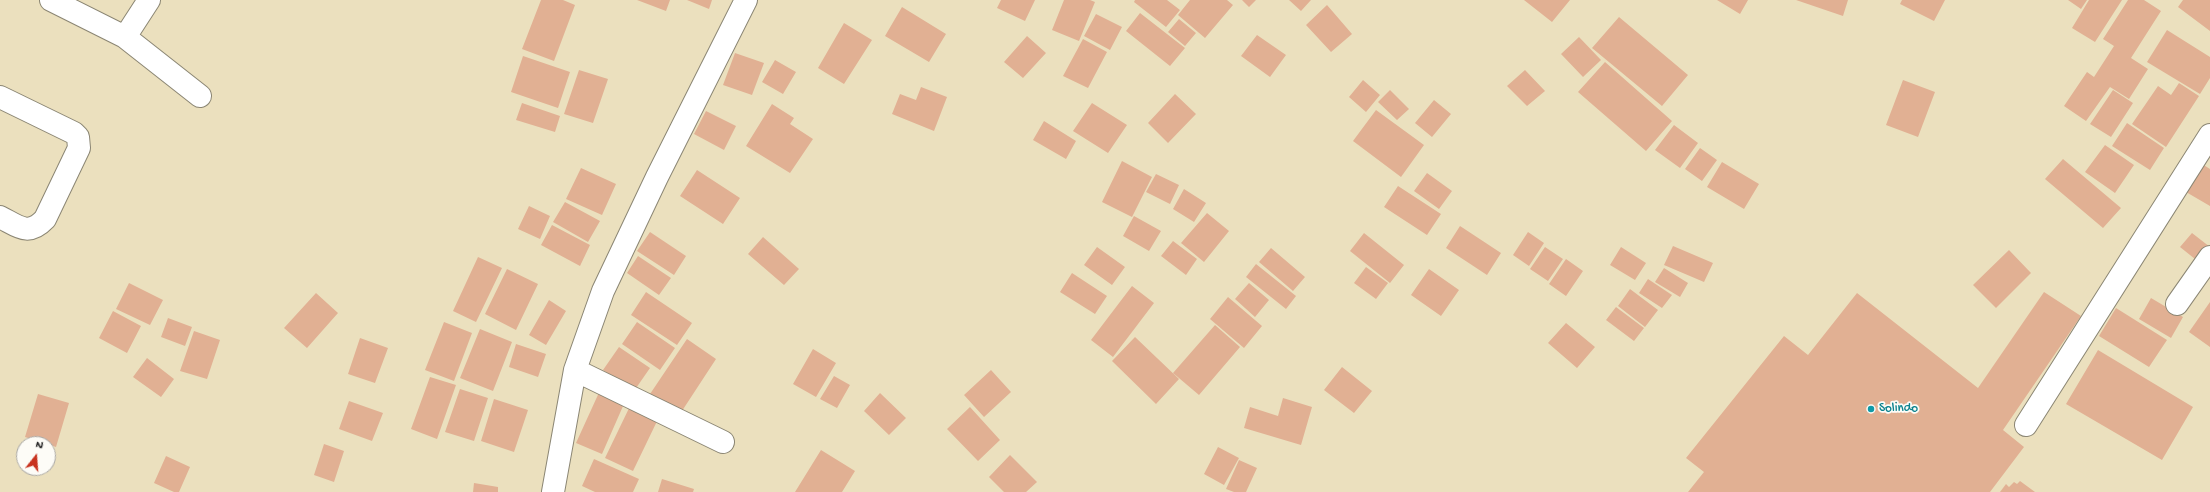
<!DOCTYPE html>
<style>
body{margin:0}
#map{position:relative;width:2210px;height:492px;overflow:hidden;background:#ebe0be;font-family:"Gochi Hand",sans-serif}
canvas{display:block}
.north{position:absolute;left:16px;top:436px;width:40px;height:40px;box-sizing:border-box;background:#fdfcf7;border:1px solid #a9a8a5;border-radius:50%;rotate:17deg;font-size:11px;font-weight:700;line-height:16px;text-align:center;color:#2b2b2b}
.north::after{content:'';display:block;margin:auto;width:14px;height:18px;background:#c8321e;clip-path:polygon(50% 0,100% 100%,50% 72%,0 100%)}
</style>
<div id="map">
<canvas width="2210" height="492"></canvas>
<div class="north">N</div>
</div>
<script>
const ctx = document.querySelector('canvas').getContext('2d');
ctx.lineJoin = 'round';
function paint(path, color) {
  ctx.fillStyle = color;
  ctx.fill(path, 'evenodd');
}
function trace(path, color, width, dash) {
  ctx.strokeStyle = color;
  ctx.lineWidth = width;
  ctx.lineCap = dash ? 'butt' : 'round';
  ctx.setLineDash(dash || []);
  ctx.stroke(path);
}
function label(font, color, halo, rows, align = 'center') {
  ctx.font = font + ' "Gochi Hand",sans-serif';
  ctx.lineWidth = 3.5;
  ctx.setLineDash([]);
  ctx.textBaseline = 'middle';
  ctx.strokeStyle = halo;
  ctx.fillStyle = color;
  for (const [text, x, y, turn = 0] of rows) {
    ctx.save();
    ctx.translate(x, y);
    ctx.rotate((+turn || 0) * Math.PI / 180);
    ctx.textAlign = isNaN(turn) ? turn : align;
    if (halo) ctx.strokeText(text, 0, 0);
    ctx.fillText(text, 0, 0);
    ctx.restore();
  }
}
const building = new Path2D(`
 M541,0h22l12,5 -21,56 -32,-12z
 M637,0h33l-4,11z
 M687,0h25l-3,9z
 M1001,0h34l-10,21 -28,-13z
 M1064,0h26l5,2 -16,39 -27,-11z
 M1135,0h32l13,10 -14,17 -32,-25z
 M1190,0h37l6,5 -28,33 -27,-23z
 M1242,0h14l-7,7z
 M1289,0h22l-10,11z
 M1524,0h46l-18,22z
 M1717,0h31l-8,14z
 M1796,0h52l-5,16z
 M1902,0h43l-11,21 -34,-17z
 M2068,0h19l-6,9z
 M2089,0h33l-27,42 -23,-14z
 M2128,0h16l17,11 -30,47 17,11 -19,30 -19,-12 -24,34 -22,-15 23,-34 7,5 20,-31 -11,-7z
 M2183,0h27v31l-32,-24z
 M1327,5l25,29 -21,18 -25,-27z
 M902,7l44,27 -17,28 -44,-26z
 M1140,13l45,35 -15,18 -44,-35z
 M1096,14l26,13 -12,23 -26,-14z
 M1619,17l69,58 -26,31 -70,-58z
 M1179,19l17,14 -11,13 -17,-14z
 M844,23l28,17 -28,44 -26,-16z
 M2167,30l43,27v21l-10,16 -53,-32z
 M1257,35l29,20 -16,22 -29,-21z
 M1027,36l19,17 -23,25 -19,-16z
 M1579,37l22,23 -18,17 -22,-23z
 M1083,39l24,13 -19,36 -25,-12z
 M735,53l29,10 -12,32 -29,-10z
 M523,56l47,16 -12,36 -47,-16z
 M775,60l21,12 -13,22 -21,-12z
 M1605,62l67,59 -26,30 -68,-59z
 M579,70l29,9 -15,44 -29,-9z
 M1525,70l20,21 -18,15 -20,-20z
 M1363,80l17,15 -14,17 -17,-15z
 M1903,80l32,12 -17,45 -32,-12z
 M2179,83l20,13 -33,51 -34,-23 26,-38 13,9z
 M921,87l26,10 -13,34 -42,-17 8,-20 16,6z
 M1390,90l19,19 -12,11 -19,-18z
 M2113,90l20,13 -22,34 -21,-13z
 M1175,94l21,20 -28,29 -20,-20z
 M1434,100l17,14 -19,23 -17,-14z
 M522,103l38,13 -5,16 -39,-12z
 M1092,103l35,22 -19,28 -35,-22z
 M772,104l22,14 -4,6 23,15 -23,34 -44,-27z
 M1376,110l48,35 -23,32 -48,-36z
 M706,111l30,15 -12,24 -30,-16z
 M1044,121l32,20 -10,18 -33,-19z
 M2127,123l37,25 -14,22 -38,-24z
 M1674,125l24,18 -18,25 -25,-18z
 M2105,145l29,20 -19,28 -30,-21z
 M1700,148l17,12 -15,21 -17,-12z
 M2063,159l58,49 -18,20 -58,-49z
 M1122,161l30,16 -20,40 -30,-15z
 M1722,162l37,22 -15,25 -37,-22z
 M2202,164l8,5v37l-24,-14z
 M581,168l35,16 -14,31 -36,-16z
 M697,170l43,28 -17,26 -43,-28z
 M1427,173l25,18 -13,18 -25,-18z
 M1156,174l23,11 -9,19 -24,-12z
 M1398,186l43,28 -14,21 -43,-28z
 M1184,189l22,14 -12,19 -21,-13z
 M565,202l35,19 -12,21 -35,-20z
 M529,206l21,10 -10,23 -22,-10z
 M1207,213l22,18 -25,31 -23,-19z
 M1134,216l27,15 -12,20 -26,-15z
 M552,225l38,20 -10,21 -39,-21z
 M1460,226l41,27 -14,22 -41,-27z
 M650,232l36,24 -12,19 -37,-24z
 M1528,232l16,11 -15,23 -16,-11z
 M1364,233l40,32 -14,18 -40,-32z
 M2192,233l18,14 -10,16 -20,-16z
 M763,237l36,32 -15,16 -36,-31z
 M1173,241l24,18 -11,16 -25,-19z
 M1673,246l40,17 -9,19 -40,-17z
 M1097,247l28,20 -13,18 -28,-20z
 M1545,247l18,12 -15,22 -18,-12z
 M1621,247l25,16 -11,17 -25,-15z
 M1271,248l34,29 -12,14 -34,-29z
 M2009,250l22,23 -35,35 -23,-23z
 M638,256l33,22 -12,17 -32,-22z
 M478,257l24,11 -26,54 -23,-11z
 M1566,259l17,12 -17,25 -17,-12z
 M1256,264l40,32 -10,13 -40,-32z
 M1366,267l22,16 -12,16 -22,-16z
 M1664,268l24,15 -8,14 -25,-15z
 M507,269l31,15 -22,46 -31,-16z
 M1429,269l30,21 -18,26 -30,-21z
 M1072,273l35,23 -12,18 -35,-22z
 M1648,279l24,16 -10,13 -23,-15z
 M129,283l34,17 -13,25 -34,-16z
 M1249,283l20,17 -14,17 -20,-18z
 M1132,286l22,17 -41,54 -22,-17z
 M1630,289l28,21 -13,17 -27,-21z
 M646,292l46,31 -15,22 -46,-30z
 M2044,292l37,24 -78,114 21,17 -34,45h-302l16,-20 -18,-14 98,-122 24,19 49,-62 121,95z
 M316,293l22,20 -31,35 -23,-20z
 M1228,297l34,29 -18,22 -34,-29z
 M2151,298l32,19 -12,21 -32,-19z
 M549,300l17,11 -20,34 -17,-10z
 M2210,302v45l-21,-15z
 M1616,307l28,21 -10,13 -28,-21z
 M2116,308l51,32 -18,27 -50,-31z
 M113,311l28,15 -14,27 -28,-15z
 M168,318l24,9 -7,19 -24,-9z
 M444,322l28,11 -18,48 -29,-11z
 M637,322l38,26 -15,22 -38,-26z
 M1566,323l29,24 -18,21 -29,-25z
 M1215,325l25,22 -41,48 -26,-22z
 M480,329l32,13 -19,49 -33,-13z
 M194,331l26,9 -13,39 -27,-8z
 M1135,337l44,42 -23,25 -44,-43z
 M360,338l28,10 -13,35 -27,-9z
 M687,339l29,20 -36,55 -30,-20z
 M516,344l30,10 -8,23 -29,-10z
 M619,347l31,21 -16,23 -31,-21z
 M813,349l23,14 -20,34 -23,-13z
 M2098,350l95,57 -31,53 -96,-56z
 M147,358l27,21 -13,18 -28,-20z
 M1342,367l30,24 -18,22 -30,-23z
 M991,370l20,22 -27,25 -20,-22z
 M834,376l16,9 -13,23 -17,-9z
 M430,377l26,8 -19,54 -26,-10z
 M602,386l25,11 -25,57 -26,-11z
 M460,389l28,9 -14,43 -29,-9z
 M880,393l26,25 -17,17 -25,-24z
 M38,394l31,9 -13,44 -31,-10z
 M1283,398l29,9 -11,38 -57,-17 6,-21 28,9z
 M494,399l34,11 -14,42 -33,-11z
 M349,401l34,12 -11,28 -33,-12z
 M632,402l28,13 -27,56 -28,-13z
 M970,407l30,33 -22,21 -31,-32z
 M324,444l20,7 -10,31 -20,-7z
 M1218,447l21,11 -15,27 -20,-11z
 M821,450l34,21 -13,21h-47z
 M1010,455l27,27 -11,10h-22l-15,-15z
 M166,456l24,11 -11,25h-5l-20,-9z
 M594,459l45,20 -6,13h-38l-13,-6z
 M1239,460l18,8 -11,24h-12l-8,-3z
 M662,479l32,10 -1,3h-35z
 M2020,481l15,11h-35l6,-8 3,3 5,-5 3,2z
 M474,483l24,4v5h-25z`);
const minor = new Path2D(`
 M51,0l74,37 75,59
 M125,37l24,-37
 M0,97l74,36 4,4 1,11 -34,71c-17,18 -27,7 -45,-2
 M2177,304l33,-47
 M575,370l148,72
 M2026,425l184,-290
 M553,492l22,-122 28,-79 54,-114 89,-177`);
const markers = [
 [1871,409,4,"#0f9aa8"]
];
const cultureNames = [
 ["Solindo",1879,409]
];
paint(building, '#e1b093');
trace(minor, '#8b8674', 24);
trace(minor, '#fff', 22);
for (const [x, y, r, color] of markers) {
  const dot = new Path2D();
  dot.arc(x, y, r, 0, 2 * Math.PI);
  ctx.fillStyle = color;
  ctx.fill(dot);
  trace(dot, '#fdfcf7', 1.5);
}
label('13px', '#0d838f', '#fdfcf7', cultureNames, 'left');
</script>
